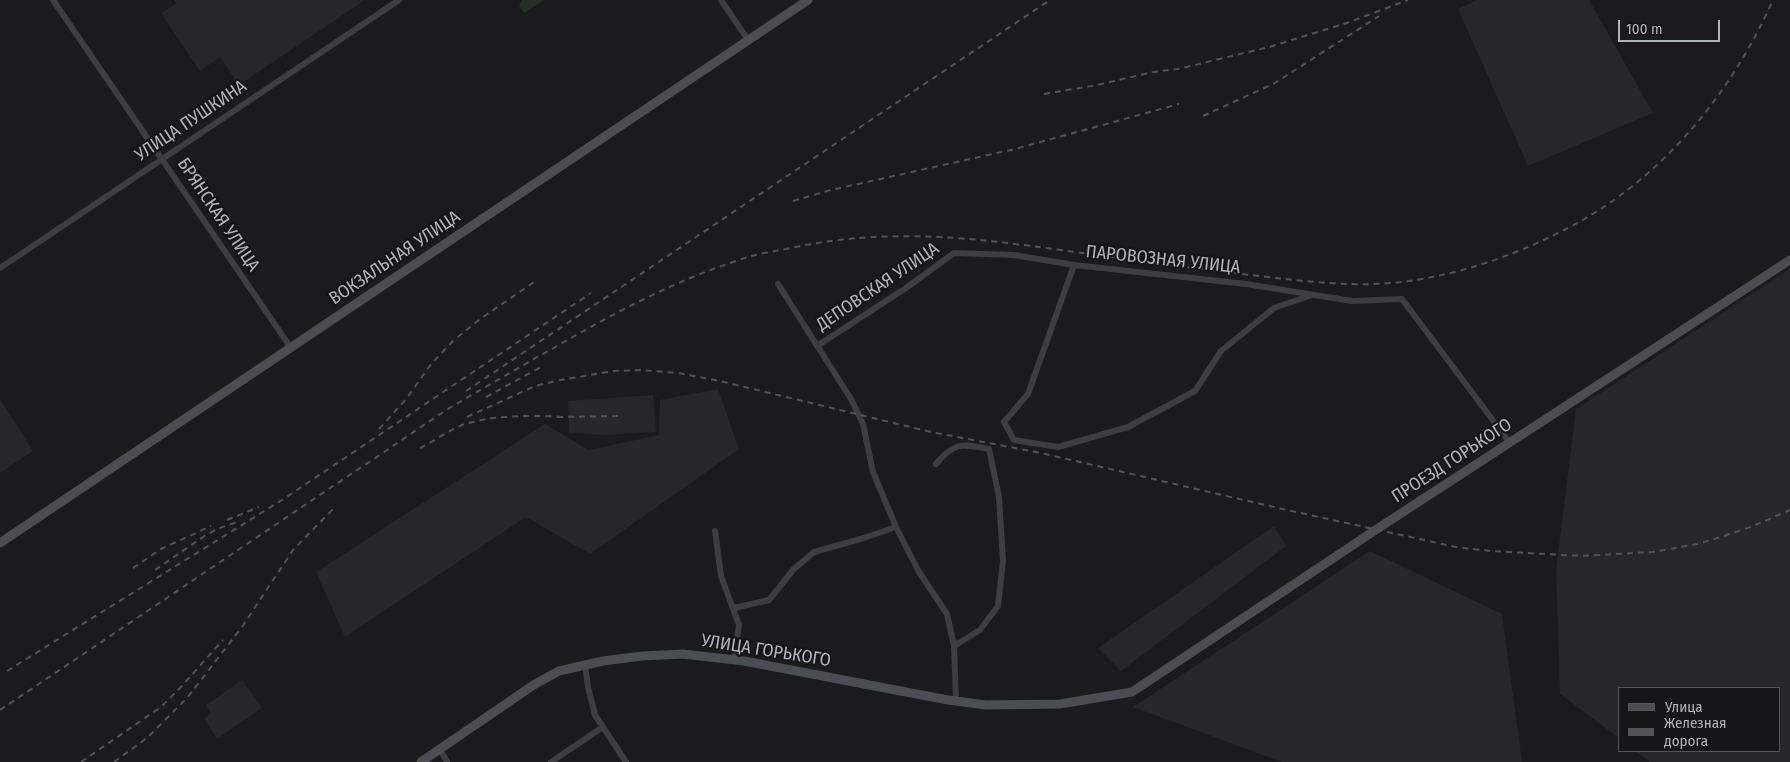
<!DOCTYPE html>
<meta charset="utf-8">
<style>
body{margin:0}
#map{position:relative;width:1790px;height:762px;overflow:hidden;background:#1b1b1d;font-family:"Fira Sans Condensed",sans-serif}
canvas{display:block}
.legend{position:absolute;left:1618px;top:687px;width:162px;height:65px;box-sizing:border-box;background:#161618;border:1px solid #535559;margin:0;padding:6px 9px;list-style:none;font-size:15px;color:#aeb4bb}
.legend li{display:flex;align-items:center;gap:10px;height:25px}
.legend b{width:25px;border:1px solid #535559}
.scale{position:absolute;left:1618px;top:20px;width:102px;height:22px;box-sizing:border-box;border:2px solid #aeb4bb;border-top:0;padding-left:6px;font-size:15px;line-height:18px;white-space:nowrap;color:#aeb4bb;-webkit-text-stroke:4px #161618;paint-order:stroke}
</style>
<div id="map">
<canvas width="1790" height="762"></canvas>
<ul class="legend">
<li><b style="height:6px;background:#4a4d51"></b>Улица</li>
<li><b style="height:6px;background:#515458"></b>Железная дорога</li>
</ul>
<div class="scale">100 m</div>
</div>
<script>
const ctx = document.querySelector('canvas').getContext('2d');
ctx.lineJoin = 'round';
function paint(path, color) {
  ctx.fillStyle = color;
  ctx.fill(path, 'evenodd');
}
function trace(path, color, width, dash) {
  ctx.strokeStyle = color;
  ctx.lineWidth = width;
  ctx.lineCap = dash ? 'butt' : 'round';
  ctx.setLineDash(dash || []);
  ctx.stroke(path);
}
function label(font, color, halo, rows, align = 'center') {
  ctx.font = font + ' "Fira Sans Condensed",sans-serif';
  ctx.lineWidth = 4.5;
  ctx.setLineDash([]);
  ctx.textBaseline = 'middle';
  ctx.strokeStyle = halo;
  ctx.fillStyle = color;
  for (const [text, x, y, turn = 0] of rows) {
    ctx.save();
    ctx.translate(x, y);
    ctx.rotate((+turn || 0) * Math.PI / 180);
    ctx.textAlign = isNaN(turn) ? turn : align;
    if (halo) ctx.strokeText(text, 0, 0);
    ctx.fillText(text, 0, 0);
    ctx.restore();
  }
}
const built = new Path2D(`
 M174,0h191l-126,85 -19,-28 -20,14 -39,-58 15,-9z
 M1477,0h112l64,113 -125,53 -70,-157z
 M1790,269v493h-140l-15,-11h144v-63h-160v50l-59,-44 -4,-123 20,-162z
 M718,389l21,60 -149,105 -64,-37 -181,120 -29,-65 229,-148 44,26 70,-15 1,-35z
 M653,395l3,37 -50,3 -37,-2 -1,-32z
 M0,399l33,52 -33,22z
 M1274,526l12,20 -165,125 -23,-23z
 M1370,551l132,63 20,148h-240l-149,-55z
 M242,680l20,28 -45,31 -13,-20 7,-6 -5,-8z`);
const green = new Path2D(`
 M522,0h22l-20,13 -5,-7z`);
const street = new Path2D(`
 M53,0l238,348
 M721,0l27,40
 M1074,265l-46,129 -24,28 10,18 44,7 70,-20 67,-36 26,-40 53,-43 38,-13
 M0,268l399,-268
 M778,284l73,115 12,25 10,48 23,55 23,45 28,42 7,32 2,54
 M817,346l89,-58 48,-35 60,2 60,10 172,19 106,17 50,-2 105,140 1,5
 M936,464c19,-23 26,-20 53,-15l10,48 4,64 -5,45 -18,24 -26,16
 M715,531l6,45 18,49 -5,35
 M734,608l35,-8 25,-31 20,-17 50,-14 32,-11
 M585,665l3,22 7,28 31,47
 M440,749l7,13
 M551,762l52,-35`);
const secondary = new Path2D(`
 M0,543l808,-543
 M421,762l114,-78 24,-13 44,-10 39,-5 41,-2 61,7 204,39 38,5 74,-1 72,-12 245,-163 413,-269`);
const rail = new Path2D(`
 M1044,94l53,-9 56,-13 25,-3 91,-22 78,-24 61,-23
 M1203,116l72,-33 104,-67
 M793,201l38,-11 184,-41 164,-45
 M466,391l584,-391
 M486,397l55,-30
 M467,417l68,-31 25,-6 54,-9 27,-1 37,3 42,8 211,51 110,21 246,57 169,37 35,4 90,5 72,-4 44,-8 24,-7 32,-11 37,-16
 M557,417l63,-1
 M379,429l28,-31 24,-34 22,-23 27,-22 57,-39
 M420,448c14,-7 28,-17 42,-23 29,-10 71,-10 101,-8
 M227,520l32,-13
 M133,568l28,-19 50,-23
 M155,570l48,-33 14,-8 20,-7
 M7,671l275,-171 309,-207
 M0,710c121,-81 242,-163 363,-244 31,-20 61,-42 93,-62 38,-22 76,-44 115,-66 53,-30 107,-58 165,-77 16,-6 33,-9 50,-12 99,-22 183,-12 282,2 61,8 121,17 182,24 47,5 94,12 142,8 61,-6 120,-26 174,-54 94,-48 164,-133 207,-229
 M81,762l80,-55 19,-19 43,-48
 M114,762l33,-24 40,-40 55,-71 51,-77 43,-44`);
const streetNames = [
 ["УЛИЦА ПУШКИНА",191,121,-34],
 ["БРЯНСКАЯ УЛИЦА",218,215,56],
 ["ВОКЗАЛЬНАЯ УЛИЦА",395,258,-34],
 ["ПАРОВОЗНАЯ УЛИЦА",1163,260,6],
 ["ДЕПОВСКАЯ УЛИЦА",878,287,-34],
 ["ПРОЕЗД ГОРЬКОГО",1452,461,-33],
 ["УЛИЦА ГОРЬКОГО",766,651,9]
];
paint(built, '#27272a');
paint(green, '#252d25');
trace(street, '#3c3e41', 6);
trace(secondary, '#4a4d51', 9);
trace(rail, '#515458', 2, [6, 5]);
label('18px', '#aeb4bb', '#161618', streetNames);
</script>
